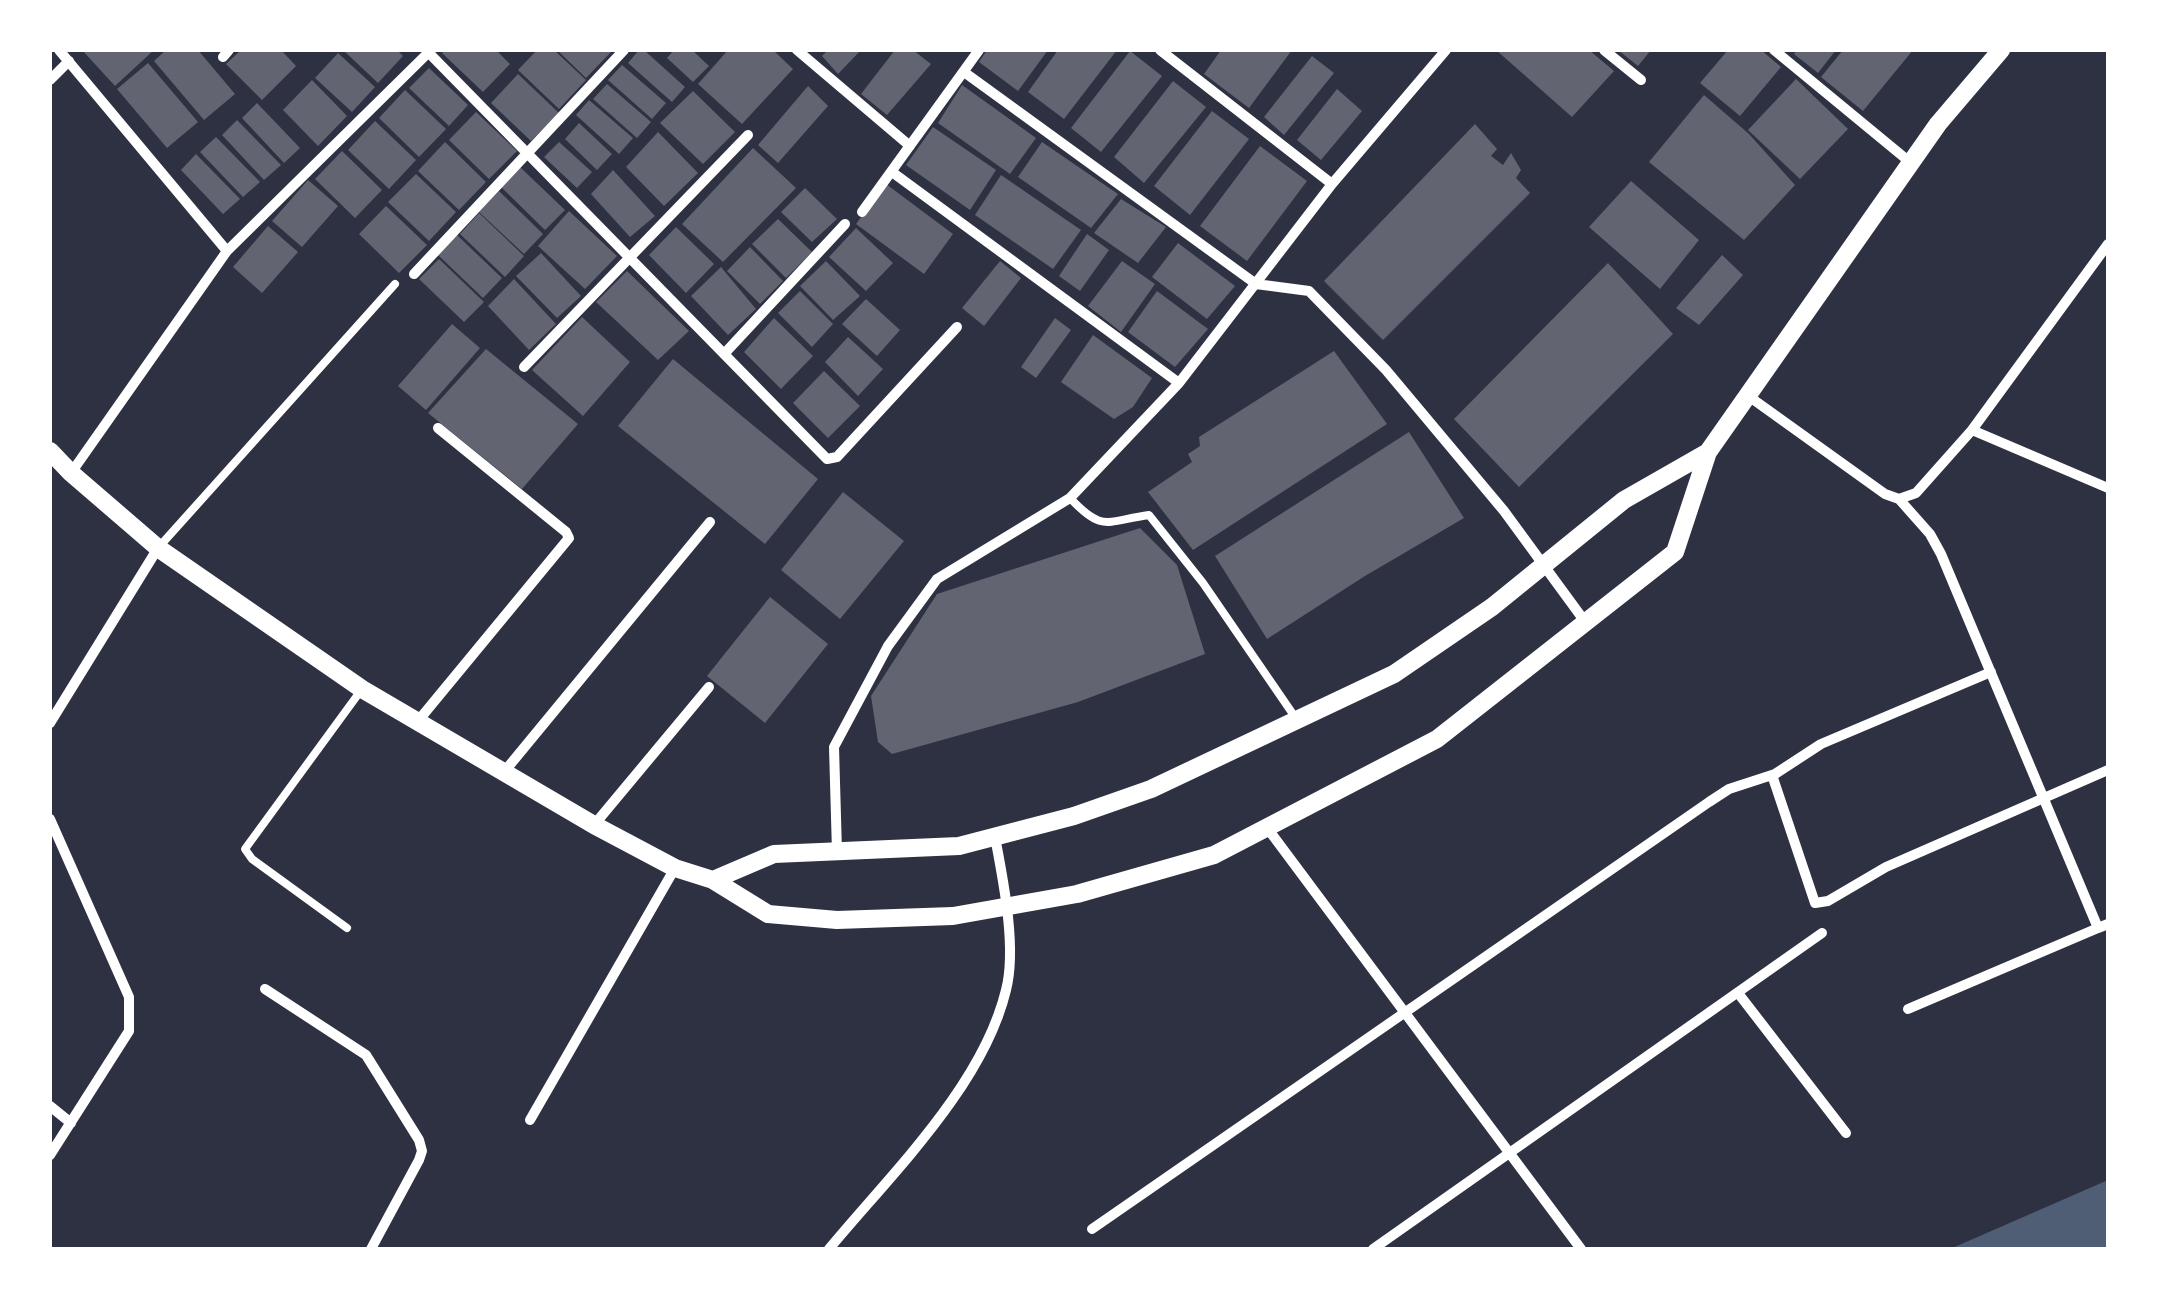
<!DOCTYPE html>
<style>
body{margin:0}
#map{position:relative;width:2158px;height:1299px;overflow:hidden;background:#2d3142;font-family:"Work Sans",sans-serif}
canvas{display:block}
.frame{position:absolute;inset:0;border:52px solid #fff;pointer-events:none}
</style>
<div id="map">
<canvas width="2158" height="1299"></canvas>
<div class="frame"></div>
</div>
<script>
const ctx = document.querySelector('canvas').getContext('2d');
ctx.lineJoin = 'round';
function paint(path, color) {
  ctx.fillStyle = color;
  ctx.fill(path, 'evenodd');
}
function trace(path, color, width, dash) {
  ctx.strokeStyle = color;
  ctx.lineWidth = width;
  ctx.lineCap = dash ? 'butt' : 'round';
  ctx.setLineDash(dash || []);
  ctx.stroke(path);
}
const water = new Path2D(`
 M2108,1180v69h-158z`);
const building = new Path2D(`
 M82,50h72l-39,36z
 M166,50h32l37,44 -31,26 -50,-59z
 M241,50h40l15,16 -34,34 -36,-36z
 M343,50h54l6,6 -25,27z
 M446,50h50l14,14 -27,28 -41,-39z
 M537,50h17l32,30 -27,29 -41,-39z
 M557,50h56l-27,28z
 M639,50h5l41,37 -13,15 -44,-39z
 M674,50h18l17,16 -16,16 -26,-24z
 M728,50h45l20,19 -51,55 -44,-40z
 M828,50h33l-23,24 -16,-18z
 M895,50h18l18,14 -44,51 -26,-21z
 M987,50h61l-30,41 -39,-29z
 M1058,50h59l-53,69 -36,-27z
 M1221,50h71l-43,58 -45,-34z
 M1496,50h93l25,21 -42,46z
 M1618,50h33l-13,16z
 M1728,50h33l20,17 -41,49 -40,-33z
 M1797,50h39l-18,23 -24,-19z
 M1843,50h70l-50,61 -42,-34z
 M1130,51l32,25 -61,76 -30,-24z
 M338,53l37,34 -23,25 -37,-34z
 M1312,56l22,17 -50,62 -20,-18z
 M148,63l50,59 -31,26 -50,-59z
 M622,65l44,38 -14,16 -44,-39z
 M429,68l39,37 -19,21 -40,-38z
 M518,74l41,39 -28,28 -40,-38z
 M1796,79l52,50 -48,50 -52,-49z
 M312,80l35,36 -29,30 -35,-36z
 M1173,81l33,26 -62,76 -30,-26z
 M607,84l44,38 -14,16 -44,-39z
 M962,85l74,53 -26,36 -72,-51z
 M808,86l20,20 -50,57 -20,-18z
 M1337,89l25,22 -41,49 -24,-20z
 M405,90l41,39 -27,28 -40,-39z
 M693,91l42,41 -32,32 -43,-41z
 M1704,95l45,39 46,51 -51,55 -95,-78z
 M589,100l44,38 -14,16 -43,-39z
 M257,103l43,45 -16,15 -42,-45z
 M1212,111l37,28 -59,76 -36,-29z
 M476,112l41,39 -28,28 -40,-39z
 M237,120l44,45 -17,15 -42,-45z
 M375,121l41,39 -27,29 -41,-39z
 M579,123l33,31 -15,16 -32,-31z
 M1475,124l22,25 -6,7 12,9 8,-12 10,17 -5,8 14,15 -147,147 -59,-59z
 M933,127l63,43 -26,40 -64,-45z
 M658,132l40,41 -34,33 -38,-39z
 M216,137l44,45 -17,15 -43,-45z
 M445,142l41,40 -27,28 -41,-39z
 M559,142l33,30 -15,16 -33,-31z
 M1042,142l76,52 -27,34 -73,-51z
 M1260,146l47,35 -60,80 -47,-35z
 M753,148l43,40 -73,74 -41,-38z
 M342,151l40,39 -27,28 -40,-39z
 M196,154l44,45 -17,15 -42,-44z
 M520,167l45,43 -20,20 -44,-43z
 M613,170l42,46 -25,21 -39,-43z
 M416,174l40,38 -27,29 -41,-39z
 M1001,175l80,55 -28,39 -78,-54z
 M308,180l30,26 -36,41 -30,-26z
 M1631,181l68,59 -39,49 -71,-62z
 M886,184l67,50 -29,40 -68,-50z
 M805,188l32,31 -25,23 -31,-30z
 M499,191l44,43 -19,20 -45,-42z
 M1121,199l45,28 -28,36 -44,-30z
 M386,206l41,39 -28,28 -40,-39z
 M569,211l48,45 -32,33 -47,-43z
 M479,213l45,43 -19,21 -45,-43z
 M778,219l34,33 -26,26 -34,-34z
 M268,226l30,26 -36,41 -29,-26z
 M676,227l38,37 -28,29 -37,-38z
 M856,228l37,35 -27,28 -37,-34z
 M1087,234l22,16 -29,41 -21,-15z
 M457,235l45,43 -19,20 -45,-43z
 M1178,243l57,43 -28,33 -55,-42z
 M750,247l33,34 -23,23 -33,-33z
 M541,253l40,43 -24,22 -41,-42z
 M1722,255l21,20 -44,50 -23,-17z
 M439,259l45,43 -20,20 -45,-43z
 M826,261l34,35 -27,24 -33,-34z
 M1000,261l21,17 -37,48 -22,-18z
 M1122,261l33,23 -34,48 -33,-26z
 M1608,263l65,71 -154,153 -65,-68z
 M721,267l35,42 -28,26 -37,-39z
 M627,271l62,60 -31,29 -62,-58z
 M514,279l42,45 -27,26 -41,-44z
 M800,291l33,33 -21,23 -34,-34z
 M1157,291l51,38 -33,38 -47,-35z
 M866,299l34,31 -23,26 -35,-32z
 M582,317l48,45 -47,54 -51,-46z
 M774,318l39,38 -32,33 -37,-37z
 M1055,318l16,12 -35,48 -15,-11z
 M452,324l28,24 -54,62 -28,-24z
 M1093,335l59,43 -19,29 -19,12 -53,-37z
 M848,337l35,32 -25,27 -33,-34z
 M486,349l92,75 -56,65 -94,-76z
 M1334,351l53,73 -194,126 -45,-58 44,-30 -4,-8 12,-8 -1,-9z
 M673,359l145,120 -53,65 -147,-118z
 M824,371l36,35 -32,32 -35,-35z
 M1409,432l55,86 -99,58 -98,63 -52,-83z
 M843,492l61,49 -64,78 -59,-49z
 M1140,528l37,37 28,89 -127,48 -186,52 -14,-12 -7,-46 66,-102z
 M770,597l58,47 -63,79 -58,-47z`);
const service = new Path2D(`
 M1070,498c33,35 36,23 79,17l54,68 94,137
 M158,548l237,-264
 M347,928l-95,-69 -7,-10 117,-160`);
const minor = new Path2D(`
 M59,50l168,201
 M426,50l401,409 10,-2 120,-130
 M797,50l113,96
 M1160,50l172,134
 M1604,50l37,30
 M1774,50l137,113
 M223,57l6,-7
 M964,72l292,212 53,7 77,79 118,141 82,112
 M50,80l19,-19
 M892,172l287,211
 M862,212l117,-162
 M414,274l210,-224
 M724,354l121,-130
 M524,367l224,-232
 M1747,395l138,99 14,5 17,-6 56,-63 136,-186
 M1972,430l136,58
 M71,473l156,-222 204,-201
 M1899,499l31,35 11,20 157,374 10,-4
 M1991,672l-170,72 -46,30 -2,4 42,125 13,-2 58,-34 222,-97
 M418,721l151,-183 -3,-6 -128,-104
 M50,723l108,-175
 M504,772l206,-250
 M50,819l79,178v34l-79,124
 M594,825l115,-138
 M1268,829l313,420
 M837,852l-3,-105 54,-101 49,-67 133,-81 109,-115 153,-199 114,-134
 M265,989l101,66 53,85 3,11 -3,9 -48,89
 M1738,993l108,140
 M1908,1009l190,-81
 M50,1106l21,17
 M530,1120l145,-252
 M1092,1229l617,-427 20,-13 46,-15
 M829,1249c62,-75 154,-163 177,-259 11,-42 -3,-111 -11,-153
 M1373,1249l449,-316`);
const tertiary = new Path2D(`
 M50,451l21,22 87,75 204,141 232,136 81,43 38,12 55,34 69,6 116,-4 124,-22 137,-39 223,-116 238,-187 33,-100 230,-328 63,-74
 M713,880l61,-26 185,-8 115,-30 77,-27 243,-115 98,-67 132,-107 84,-48`);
paint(water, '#4f5d75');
paint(building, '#626471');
trace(service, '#fff', 8);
trace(minor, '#fff', 10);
trace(tertiary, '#fff', 18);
</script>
